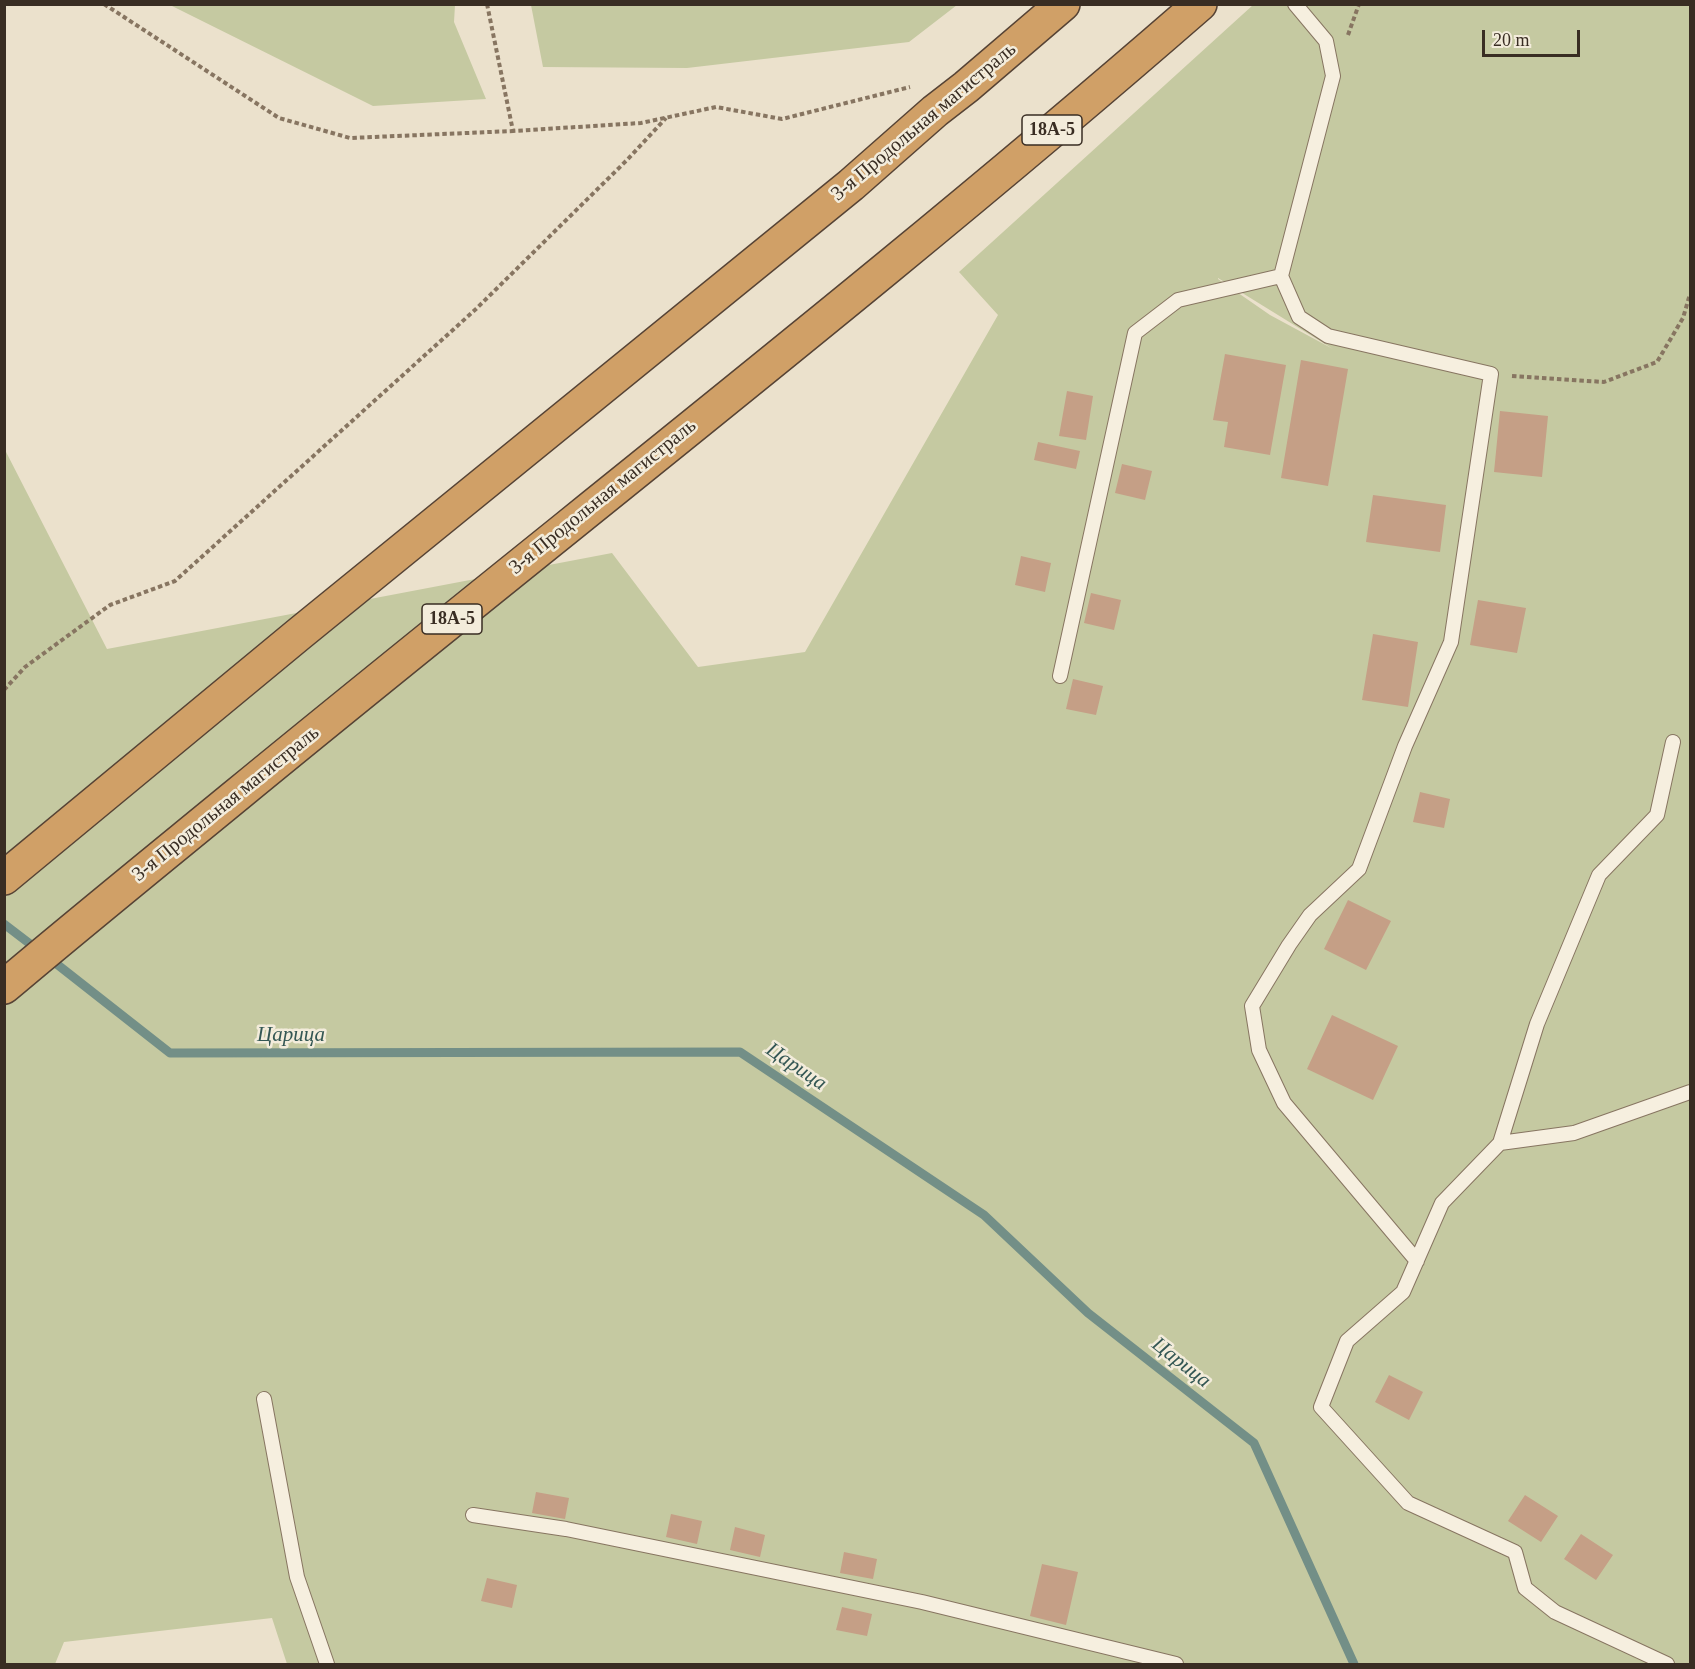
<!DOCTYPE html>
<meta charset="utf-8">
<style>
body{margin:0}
#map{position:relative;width:1695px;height:1669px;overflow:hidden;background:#ebe1cc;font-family:Georgia,serif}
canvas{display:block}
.frame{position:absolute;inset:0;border:6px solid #392d23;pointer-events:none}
.scale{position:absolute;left:1482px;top:30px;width:98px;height:27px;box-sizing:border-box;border:3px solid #392d23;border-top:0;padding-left:8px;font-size:18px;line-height:21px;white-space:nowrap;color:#392d23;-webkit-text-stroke:4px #f3ecdb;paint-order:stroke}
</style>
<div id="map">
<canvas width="1695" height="1669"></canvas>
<div class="frame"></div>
<div class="scale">20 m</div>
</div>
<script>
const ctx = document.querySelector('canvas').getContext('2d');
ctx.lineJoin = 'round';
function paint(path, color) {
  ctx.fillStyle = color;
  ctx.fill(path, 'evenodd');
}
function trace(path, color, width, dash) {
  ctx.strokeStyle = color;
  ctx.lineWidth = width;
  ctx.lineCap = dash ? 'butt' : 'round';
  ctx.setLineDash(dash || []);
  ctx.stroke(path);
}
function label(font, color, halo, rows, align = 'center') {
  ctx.font = font + ' Georgia,serif';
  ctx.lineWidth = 5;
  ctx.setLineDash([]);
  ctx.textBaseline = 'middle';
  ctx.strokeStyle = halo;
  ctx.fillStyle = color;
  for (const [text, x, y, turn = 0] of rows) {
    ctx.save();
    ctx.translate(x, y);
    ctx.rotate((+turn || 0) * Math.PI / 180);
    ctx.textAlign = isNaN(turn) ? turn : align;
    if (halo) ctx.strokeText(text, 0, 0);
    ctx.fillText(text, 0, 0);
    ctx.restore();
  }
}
const green = new Path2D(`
 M170,5h285l-1,17 32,77 -113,7z
 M531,5v-1l426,1 -48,37 -222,26 -144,-1z
 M1253,5h437v1659h-1403l-15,-46 -208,24 -9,22h-50l-1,-1216 103,201 505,-96 86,114 107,-15 193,-337 -39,-43zM1218,279v-1l115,71 -63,-34z`);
const stream = new Path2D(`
 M4,924l34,26
 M49,958l121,95 570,-1 244,163 104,98 166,130 100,221`);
const building = new Path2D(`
 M1225,354l61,11 -16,90 -46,-8 4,-25 -15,-2z
 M1301,360l47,9 -20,117 -47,-8z
 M1067,391l26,5 -7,44 -27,-4z
 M1500,411l48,5 -6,61 -48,-5z
 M1038,442l42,9 -4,18 -42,-9z
 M1122,464l30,7 -7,29 -30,-7z
 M1373,495l73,10 -6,47 -74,-10z
 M1021,556l30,7 -6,29 -30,-7z
 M1091,593l30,7 -7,30 -30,-7z
 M1478,600l48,8 -9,45 -47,-8z
 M1373,634l45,8 -10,65 -46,-7z
 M1073,679l30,7 -7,29 -30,-6z
 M1420,792l30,7 -6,29 -31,-6z
 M1348,900l43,21 -25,49 -42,-21z
 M1332,1015l66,31 -25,54 -66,-31z
 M1389,1375l34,17 -14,28 -34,-18z
 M536,1492l33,6 -4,21 -33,-6z
 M1525,1495l33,21 -17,26 -33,-21z
 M671,1514l31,7 -5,23 -31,-7z
 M735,1527l30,8 -5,22 -30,-7z
 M1581,1534l32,21 -17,25 -32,-21z
 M844,1552l33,7 -4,20 -33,-6z
 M1042,1564l36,8 -12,53 -36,-9z
 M487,1578l30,7 -5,23 -31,-7z
 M842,1607l30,7 -5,22 -31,-6z`);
const path = new Path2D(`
 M104,4l175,114 71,20 163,-7
 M487,4l26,127 128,-8 75,-16 66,12 128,-32
 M1348,35l11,-31
 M1512,376l92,6 53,-20 26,-44 7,-24
 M4,690l21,-23 85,-62 65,-24 301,-272 151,-149 39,-42`);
const lane = new Path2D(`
 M1281,276l52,-200 -7,-35 -31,-37
 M1060,676l75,-343 43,-33 103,-24 18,41 29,19 163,38 -40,268 -46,104 -46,123 -49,46 -21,30 -37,61 7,44 25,53 133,158
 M1500,1143l74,-10 116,-41
 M264,1399l33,178 30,87
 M473,1515l93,14 356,73 254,62
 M1667,1664l-112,-52 -30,-24 -10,-36 -107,-49 -87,-96 26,-66 56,-49 39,-89 58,-60 37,-119 62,-149 58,-60 16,-73`);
const highway = new Path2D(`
 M4,878l295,-244 552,-449 84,-74 31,-24 97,-83
 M4,987c77,-65 156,-129 234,-193 320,-263 649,-517 962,-790`);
const shields = [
 [1052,130,60],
 [452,619,60]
];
const shieldNames = [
 ["18А-5",1052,130],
 ["18А-5",452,619]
];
const streetNames = [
 ["3-я Продольная магистраль",924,122,-40],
 ["3-я Продольная магистраль",603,497,-39],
 ["3-я Продольная магистраль",226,804,-39]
];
const waterNames = [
 ["Царица",291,1035],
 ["Царица",796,1067,34],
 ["Царица",1181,1363,38]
];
paint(green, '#c5c9a1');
trace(stream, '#738f87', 9);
paint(building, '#c59f86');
trace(lane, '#877561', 16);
trace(highway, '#564335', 36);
trace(path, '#877561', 4, [4.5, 3]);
trace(lane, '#f6efdf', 14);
trace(highway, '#d0a067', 33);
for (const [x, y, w] of shields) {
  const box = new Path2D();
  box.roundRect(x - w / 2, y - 15, w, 30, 4.5);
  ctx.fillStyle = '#f3ecdb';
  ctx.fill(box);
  trace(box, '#392d23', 1.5);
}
label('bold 18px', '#392d23', null, shieldNames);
label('20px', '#392d23', '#f3ecdb', streetNames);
label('italic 21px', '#345754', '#f3ecdb', waterNames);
</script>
